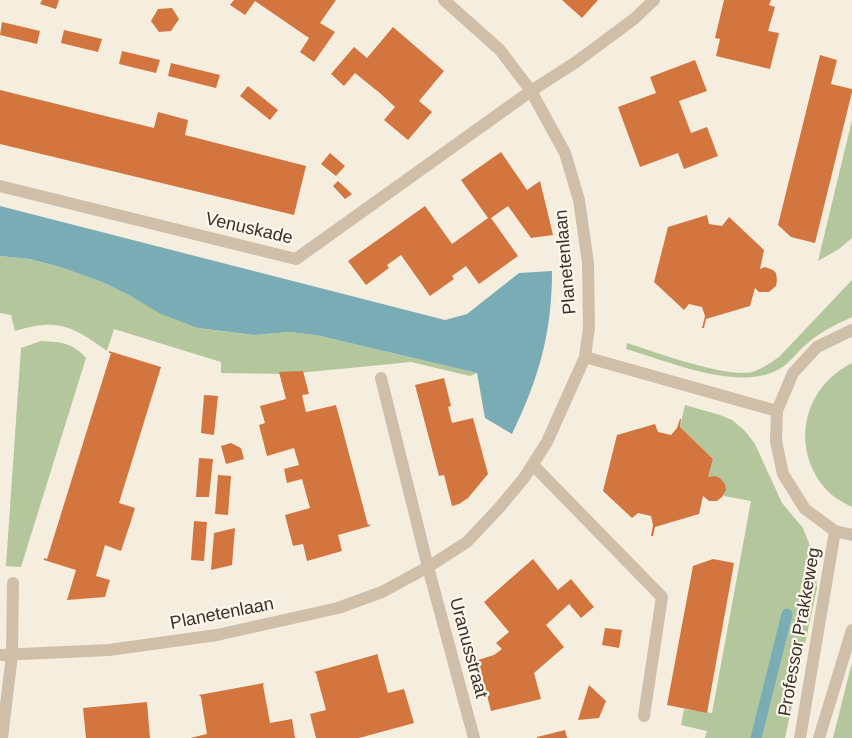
<!DOCTYPE html>
<style>
body{margin:0}
canvas{display:block;background:#f5edde}
</style>
<canvas width="852" height="738"></canvas>
<script>
const ctx = document.querySelector('canvas').getContext('2d');
ctx.lineJoin = 'round';
function paint(path, color) {
  ctx.fillStyle = color;
  ctx.fill(path, 'evenodd');
}
function trace(path, color, width, dash) {
  ctx.strokeStyle = color;
  ctx.lineWidth = width;
  ctx.lineCap = dash ? 'butt' : 'round';
  ctx.setLineDash(dash || []);
  ctx.stroke(path);
}
function label(font, color, halo, rows, align = 'center') {
  ctx.font = font + ' Helvetica,sans-serif';
  ctx.lineWidth = 4.5;
  ctx.setLineDash([]);
  ctx.textBaseline = 'middle';
  ctx.strokeStyle = halo;
  ctx.fillStyle = color;
  for (const [text, x, y, turn = 0] of rows) {
    ctx.save();
    ctx.translate(x, y);
    ctx.rotate((+turn || 0) * Math.PI / 180);
    ctx.textAlign = isNaN(turn) ? turn : align;
    if (halo) ctx.strokeText(text, 0, 0);
    ctx.fillText(text, 0, 0);
    ctx.restore();
  }
}
const green = new Path2D(`
 M852,120v118l-13,11 -21,12z
 M0,256l30,3 30,8 42,15 96,46 57,7 34,-3 27,3 161,38 -7,3 -59,-14 -123,12 -67,-1v-11l-107,-33 -7,22c-35,-25 -49,-33 -92,-20l-4,-16 -11,-2z
 M852,280v37c-15,7 -30,14 -43,25 -9,7 -16,17 -25,24 -39,29 -116,-5 -158,-17l1,-6c28,9 98,35 125,29 10,-3 18,-9 27,-15z
 M41,341c20,1 32,2 45,17l-65,209 -15,-1 15,-218z
 M852,363v144c-10,-5 -21,-11 -28,-20 -34,-42 -20,-100 28,-124z
 M685,405l35,10 12,5 13,11 10,13 27,59 21,25 11,28 3,32 -32,150h-80l2,-7 -26,-6 3,-16 28,4 39,-212 -27,-5 -16,-19 5,-18 -33,-32z
 M852,664v74h-19l18,-72z`);
const water = new Path2D(`
 M0,206l445,114 22,-6 52,-41 33,-2c0,62 -13,107 -40,163l-27,-16 -8,-45 -161,-38 -27,-3 -34,3 -57,-7 -37,-14 -32,-19 -27,-13 -42,-15 -30,-8 -30,-3z`);
const stream = new Path2D(`
 M756,738l31,-124`);
const building = new Path2D(`
 M42,0h17l-3,9 -16,-5z
 M234,0h102l-16,23 15,9 -21,30 -14,-10 9,-14 -54,-37 -10,14 -15,-10z
 M562,0h36l-16,18z
 M724,0h47l-2,5 6,2 -7,24 11,2 -9,36 -54,-13 4,-17 -5,-1z
 M172,8l7,11 -8,12 -12,1 -8,-11 7,-12z
 M2,22l38,9 -3,13 -37,-9z
 M393,27l51,44 -25,30 13,11 -24,28 -24,-20 11,-13 -14,-13 -26,-21 -11,13 -13,-12 23,-27 13,11z
 M64,30l38,9 -4,13 -37,-9z
 M122,51l38,9 -4,13 -37,-9z
 M820,55l17,5 -6,24 21,5v3l-37,151 -24,-6 -13,-12z
 M695,60l12,31 -28,10 12,32 16,-6 11,29 -34,13 -6,-16 -38,14 -22,-60 38,-14 -6,-16z
 M171,63l49,12 -4,13 -48,-12z
 M248,86l30,24 -8,10 -30,-24z
 M0,90l154,38 4,-16 30,8 -3,15 121,31 -12,49 -294,-71z
 M501,152l26,38 13,-9 13,54 -22,3 -23,-32 -17,12 27,38 -39,28 -13,-18 -14,10 2,3 -24,17 -29,-41 -14,10 2,3 -23,17 -18,-24 77,-55 27,38 36,-26 -27,-38z
 M330,153l15,13 -9,10 -15,-12z
 M338,181l14,13 -7,5 -12,-13z
 M707,215l2,9 13,2 7,-9 35,33 -4,19 5,-2 8,3 3,3 1,7 -1,6 -7,6h-10l-4,-4 -5,18 -44,13 -2,9h-2l3,-12 -3,-9 -13,-3 -5,6 -30,-28 14,-55z
 M109,351l52,16 -42,136 16,5 -4,13 -10,30 -16,-6 -9,31 14,4 -5,17 -38,3 9,-30 -32,-10v-2l3,1 64,-206h-2z
 M303,371l6,23 -7,1 4,17 30,-7 32,120 2,-1v2l-32,9 4,16 -35,10 -4,-17 -10,2 -8,-31 25,-7 -8,-29 -15,4 -3,-14 15,-4 -5,-17 -27,8 -8,-31 6,-2 -5,-17 26,-7 -7,-27z
 M444,378l7,28 -3,1 4,16 21,-5 15,56 -20,24 -9,6 -7,2 -8,-31 -5,1 -24,-91z
 M204,395l14,1 -4,39 -13,-2z
 M680,419h1l-1,8 33,32 -5,18 7,-1 5,2 5,6 1,6 -4,7 -5,4h-8l-6,-5 -4,18 -44,13 -2,9h-2l2,-11 -2,-9 -13,-3 -6,5 -29,-27 14,-56 38,-11 3,8 13,3 6,-7z
 M231,443l10,5 3,11 -18,5 -5,-18z
 M199,458l14,1 -4,38h-13z
 M218,475l13,1 -3,39 -13,-1z
 M194,521l13,1 -3,39 -13,-1z
 M235,528l-3,37 -21,5 3,-37z
 M533,559l25,31 13,-11 23,28 -13,11 -12,-14 -23,21 18,22 -30,26 7,26 -50,12 -13,-51 16,-5 8,-6 -6,-6 13,-11 -25,-30z
 M713,559l21,4 -27,150 -40,-8 26,-139z
 M605,628l17,2 -3,18 -17,-3z
 M378,654v3l10,36 16,-4 10,34 -55,15h-43l-6,-24 16,-4 -10,-37 -2,-1z
 M264,683l-1,2 7,38 22,-4 3,19h-105l17,-4 -6,-37 -2,-2z
 M589,685l17,16 -7,17 -21,2z
 M147,702l3,36h-64l-3,-30z
 M565,730l2,8h-30v-1z`);
const minor = new Path2D(`
 M0,186l296,73 235,-168 45,-29 58,-43 20,-19
 M852,330l-35,17 -24,26 -16,38 -1,30 7,33 22,35 30,22 17,4
 M585,357l192,54
 M381,378l47,189 46,171
 M533,465l129,132 -18,119
 M0,655l109,-5 108,-15 121,-27 44,-16 46,-25 39,-25 32,-34 25,-30 23,-36 38,-85 4,-30 -1,-64 -9,-63 -14,-47 -34,-62 -31,-41 -56,-50
 M2,738l10,-83 1,-72
 M800,738l35,-207
 M819,738l33,-108`);
const streetNames = [
 ["Venuskade",249,229,13],
 ["Planetenlaan",566,262,-95],
 ["Planetenlaan",222,614,-11],
 ["Professor Prakkeweg",800,632,-80],
 ["Uranusstraat",468,648,75]
];
paint(green, '#b3c69c');
paint(water, '#7aacb6');
trace(stream, '#7aacb6', 11);
paint(building, '#d2753f');
trace(minor, '#cfbfa8', 12);
label('18px', '#3b3129', '#fcf6ec', streetNames);
</script>
